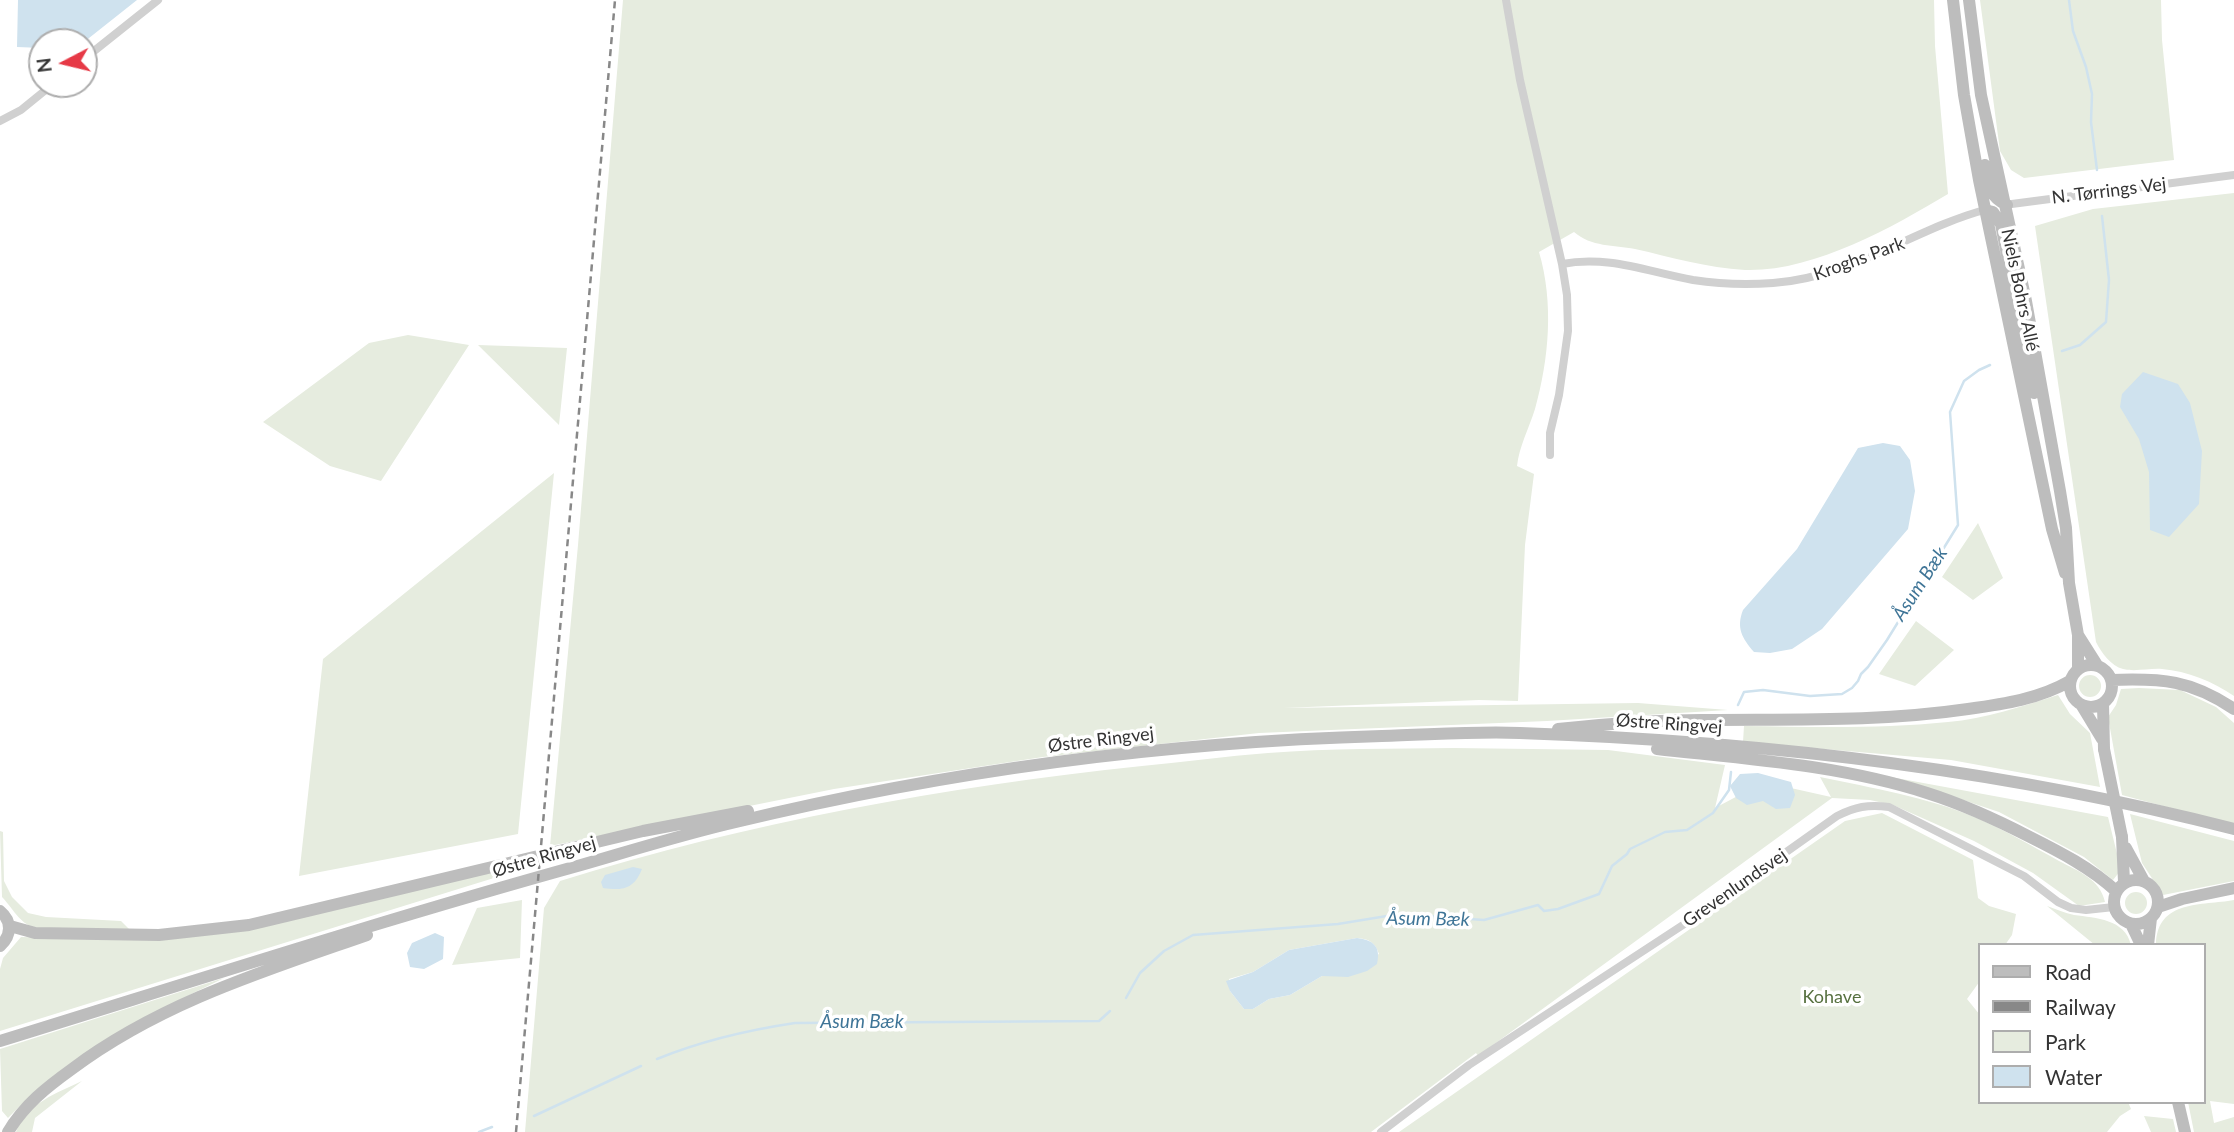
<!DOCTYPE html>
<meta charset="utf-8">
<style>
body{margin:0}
#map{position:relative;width:2234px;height:1132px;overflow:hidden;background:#fff;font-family:Lato,sans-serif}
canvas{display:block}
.legend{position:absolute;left:1978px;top:943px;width:228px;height:161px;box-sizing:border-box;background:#fff;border:2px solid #adadad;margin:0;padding:9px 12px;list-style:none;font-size:21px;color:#333}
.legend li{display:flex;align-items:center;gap:14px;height:35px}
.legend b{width:35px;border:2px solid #adadad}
.north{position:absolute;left:28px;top:28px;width:70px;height:70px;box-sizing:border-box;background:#fff;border:2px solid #adadad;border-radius:50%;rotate:263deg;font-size:19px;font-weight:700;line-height:28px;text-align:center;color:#333}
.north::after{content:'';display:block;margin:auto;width:24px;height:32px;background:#e63946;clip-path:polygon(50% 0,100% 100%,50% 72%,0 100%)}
</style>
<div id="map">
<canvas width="2234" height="1132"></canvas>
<ul class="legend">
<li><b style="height:9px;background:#bdbdbd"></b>Road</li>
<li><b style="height:9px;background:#888"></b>Railway</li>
<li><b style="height:19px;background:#e6ecdf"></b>Park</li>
<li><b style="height:19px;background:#cfe2ee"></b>Water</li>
</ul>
<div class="north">N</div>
</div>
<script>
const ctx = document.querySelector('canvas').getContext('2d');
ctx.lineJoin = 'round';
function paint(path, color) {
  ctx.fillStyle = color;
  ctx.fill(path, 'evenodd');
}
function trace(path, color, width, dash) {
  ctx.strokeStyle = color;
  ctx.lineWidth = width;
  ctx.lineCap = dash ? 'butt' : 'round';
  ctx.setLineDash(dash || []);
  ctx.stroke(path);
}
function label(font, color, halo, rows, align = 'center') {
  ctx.font = font + ' Lato,sans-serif';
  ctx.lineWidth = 7;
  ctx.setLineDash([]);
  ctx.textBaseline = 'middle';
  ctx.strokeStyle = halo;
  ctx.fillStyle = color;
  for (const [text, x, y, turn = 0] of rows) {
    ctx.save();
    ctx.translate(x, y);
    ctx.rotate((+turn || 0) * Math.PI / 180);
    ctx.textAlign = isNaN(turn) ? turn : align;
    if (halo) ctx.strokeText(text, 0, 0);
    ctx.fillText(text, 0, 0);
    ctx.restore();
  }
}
const green = new Path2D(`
 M623,0h1311l1,46 13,148c-57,34 -135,78 -203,76 -38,-2 -74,-13 -110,-21 -21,-4 -44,-2 -61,-17l-35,20c15,51 10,107 -4,157 -6,19 -16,38 -18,57l17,8 -9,71 -7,156 -39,-1 -196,8 355,-5 90,7 -181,11 -288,12 -216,24 -209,32 -284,57 28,-301z
 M1980,0h181l1,40 12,120 -150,18 -13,-8 -11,-19z
 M2234,193v503c-20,-14 -47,-25 -72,-27 -12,-1 -27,3 -39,0 -12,-3 -22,-17 -27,-27l-61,-416 58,-17z
 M408,335l61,10 -88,136 -51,-15 -67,-44 106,-79z
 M478,345l89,3 -8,77z
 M554,473l-36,361 -219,42 24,-217z
 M1978,523l25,55 -30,22 -31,-23z
 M1916,621l38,29 -39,36 -36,-12z
 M2079 686a11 11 0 1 1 22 0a11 11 0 1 1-22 0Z
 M2139,688l41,2 36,17 18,16v102l-112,-30 -14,-78 8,-12 5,-16z
 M2058,695l12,19 20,19 10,54 -149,-27 -208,-18 1,-16c68,1 137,3 204,-4 37,-3 75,-16 110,-27z
 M1454,748l154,2 117,15 -10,43 49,-26 67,15 -11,-20c52,11 107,20 157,41 28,12 55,28 82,43 19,10 41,18 46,41l-26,4 -46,-33 -59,-32 -81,-36 -23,-5 -38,-2 -354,258 -2,-3 -105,79h-846l19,-224 16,-27c189,-59 385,-94 582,-115 42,-4 84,-10 126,-13 62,-5 124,-4 186,-5zM1357,938c12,1 18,4 22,16l-48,22h-9l-32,19 -21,4 -16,10h-9l-14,-18 -1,-12 24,-7 36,-22z
 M1869,773l239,44 13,53 -8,10 -29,-23 -85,-45 -51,-17z
 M1882,813l91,47 5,38 11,8 27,8 -4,21 -7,10h-25v36l-13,18 13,16v87h148l3,7 -11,7 -13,16h-708l446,-311z
 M2130,814l104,27v40l-71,14 -21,-32z
 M0,831l3,1 1,49 8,16 16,16 18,4 75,4 8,8h-90c-19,-4 -24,-18 -37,-32z
 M523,864v5l-523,162v-62l3,-11 18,-21 117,3 58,-4z
 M2125 903a11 11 0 1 1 22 0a11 11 0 1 1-22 0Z
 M522,900l-2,58 -68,7 25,-57z
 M2234,900v204l-24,-3 4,22 20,-6v15h-40l-6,-30h16v-157h-48c1,-46 46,-39 78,-45z
 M2047,906c9,3 18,7 27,9 22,3 51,4 57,30h-36z
 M224,978c-78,38 -155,77 -216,140l-6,-7 -2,-62z
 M82,1081l-47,37 -3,14h-16c11,-29 41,-39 66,-51z
 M2144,1116l29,3 3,13h-25z`);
const water = new Path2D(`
 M18,0h119l-53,42h-42v6l-25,-1z
 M2143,372l35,12 12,19 12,48 -3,53 -30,33 -19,-7 -1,-58 -10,-33 -19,-32 2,-13z
 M1883,443l17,3 10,14 5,31 -7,38 -86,100 -30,20 -22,4 -16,-1c-12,-14 -18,-24 -11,-42l54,-61 61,-101z
 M1758,773l33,9 4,13 -5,13 -14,1 -13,-8 -16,4 -11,-7 -6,-12 10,-12z
 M633,867l9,2c-8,20 -19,22 -39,19l-2,-6 4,-7z
 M435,933l9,4 -1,22 -19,10 -14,-2 -3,-14 5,-10z
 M1357,938c17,2 24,9 20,26l-10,7 -19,6 -26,-1 -32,19 -21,4 -16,10h-9l-14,-18 -4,-10 27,-9 36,-22z`);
const stream = new Path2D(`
 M2069,0l4,31 13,36 6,27 -1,28 6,48
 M2062,351l18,-6 26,-23 3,-42 -7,-64
 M1738,705l6,-13 19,-2 47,6 32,-2 10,-6 6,-7 3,-7 7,-7 19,-27 71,-115 -8,-113 14,-31 15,-11 11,-5
 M1126,998l14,-25 24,-22 29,-16 145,-11 61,-10 85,6 54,-15 6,6 14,-2 41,-15 13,-28 15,-12 3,-5 35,-17 22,-2 26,-17 16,-23 2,-18
 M657,1059c44,-18 91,-29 138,-36l304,-2 11,-10
 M534,1116l107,-50
 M479,1132l13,-5`);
const street = new Path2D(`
 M1506,0l14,80 42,184 5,31 1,36 -9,64 -9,38v22
 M84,59l74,-59
 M0,121l21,-11 32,-26
 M2004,205l230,-30
 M1562,264c46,-9 86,8 131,16 26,4 54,5 80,3 78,-5 142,-55 215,-74
 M1381,1132l88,-67 220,-144 148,-105c18,-9 31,-12 52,-9l135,69 34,26 13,6 15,2 28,-3`);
const secondary = new Path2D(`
 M1953,0l11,95 15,85 73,349 13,44
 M1969,0l12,95 45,206 34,190 6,37 3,55 9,52v34
 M1985,165c3,19 3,31 22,40
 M1985,210l8,2 8,12 33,169
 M2078,635l19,30
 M2070 686a21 21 0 1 1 42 0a21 21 0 1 1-42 0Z
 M2111,680c51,-2 80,0 123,29
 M2103,704l1,45
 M2082,706l20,33
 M1558,729c48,-5 96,-9 144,-9 89,-1 178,2 266,-11 36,-5 71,-10 102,-28
 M1657,749c90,10 183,16 270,44 35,11 70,27 103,44 30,15 61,31 86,54
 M2122,837l2,45
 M2126,848l18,33
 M2114 902a22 22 0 1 1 44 0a22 22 0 1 1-44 0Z
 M2158,907l24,-8 52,-11
 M0,911c12,10 12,24 0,35
 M2131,924l10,21
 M10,926l25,7 124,2 90,-10 394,-94 105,-20
 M2148,945l3,-27
 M0,1041c194,-60 386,-122 581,-176 52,-15 103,-31 155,-43 211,-51 429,-80 646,-86 46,-1 92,-5 138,-3 240,8 481,36 714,96
 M2178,1102l7,30
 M8,1132c16,-27 39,-45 64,-63 88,-66 192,-98 295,-134`);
const rail = new Path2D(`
 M516,1132l99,-1132`);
const secondaryBridge = new Path2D(`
 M2104,749l18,88`);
const streetNames = [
 ["N. Tørrings Vej",2109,191,-7],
 ["Kroghs Park",1859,259,-20],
 ["Niels Bohrs Allé",2020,290,78],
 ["Østre Ringvej",1669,724,4],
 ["Østre Ringvej",1101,740,-7],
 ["Østre Ringvej",544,857,-16],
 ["Grevenlundsvej",1735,888,-35]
];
const parkNames = [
 ["Kohave",1832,997]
];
const waterNames = [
 ["Åsum Bæk",1920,584,-57],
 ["Åsum Bæk",1428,919,1],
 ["Åsum Bæk",862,1022]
];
paint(green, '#e6ecdf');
paint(water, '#cfe2ee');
trace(stream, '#cfe2ee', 2.5);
trace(street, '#d0d0d0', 8);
trace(secondary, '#bdbdbd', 12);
trace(rail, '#888', 2.5, [7, 5]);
trace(secondaryBridge, '#bdbdbd', 12);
label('18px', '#333', '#fff', streetNames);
label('18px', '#56703f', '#fff', parkNames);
label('italic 19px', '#3f7597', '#fff', waterNames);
</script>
